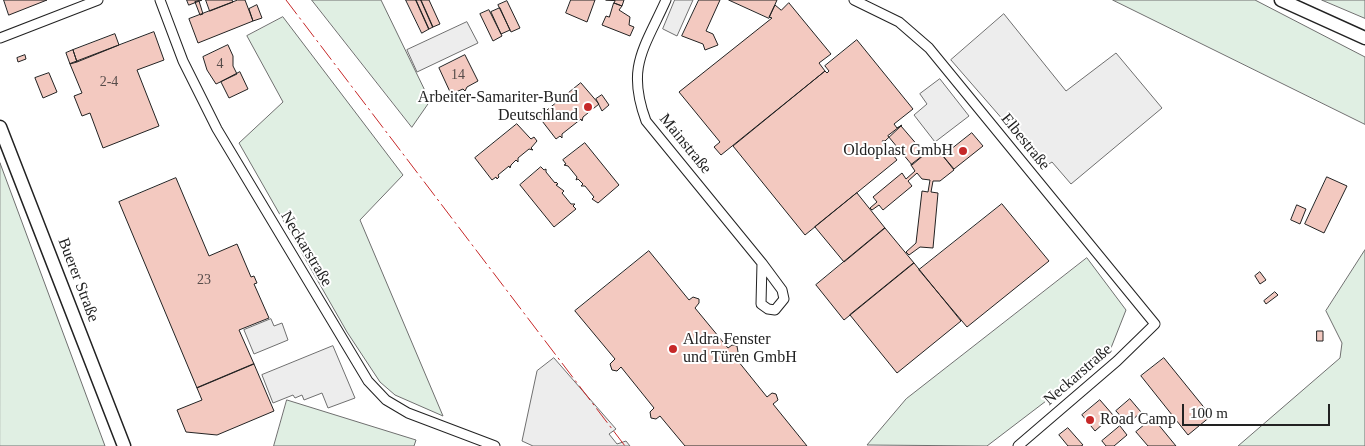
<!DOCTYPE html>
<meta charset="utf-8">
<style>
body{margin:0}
#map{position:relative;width:1365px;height:446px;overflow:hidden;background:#fff;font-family:Georgia,serif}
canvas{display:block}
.scale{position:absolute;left:1182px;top:404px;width:148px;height:22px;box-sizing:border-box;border:2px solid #222;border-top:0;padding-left:6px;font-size:15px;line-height:18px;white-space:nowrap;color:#222;-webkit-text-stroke:4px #fff;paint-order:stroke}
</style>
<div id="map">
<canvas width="1365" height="446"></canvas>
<div class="scale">100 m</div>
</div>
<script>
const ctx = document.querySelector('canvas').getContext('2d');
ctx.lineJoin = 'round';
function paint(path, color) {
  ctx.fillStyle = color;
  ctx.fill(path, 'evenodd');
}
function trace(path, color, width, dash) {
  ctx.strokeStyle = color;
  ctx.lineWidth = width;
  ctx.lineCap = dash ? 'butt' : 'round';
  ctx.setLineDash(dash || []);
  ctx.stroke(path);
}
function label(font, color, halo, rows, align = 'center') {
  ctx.font = font + ' Georgia,serif';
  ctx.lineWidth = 4;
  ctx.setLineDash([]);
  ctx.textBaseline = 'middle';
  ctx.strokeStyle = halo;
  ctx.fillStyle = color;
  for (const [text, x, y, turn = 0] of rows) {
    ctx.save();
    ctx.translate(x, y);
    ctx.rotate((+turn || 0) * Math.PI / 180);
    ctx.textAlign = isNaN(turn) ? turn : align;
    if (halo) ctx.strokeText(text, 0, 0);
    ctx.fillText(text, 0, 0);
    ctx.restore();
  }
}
const green = new Path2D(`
 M312,0h69l49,101 -18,26z
 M1113,0h142l110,57v67z
 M1322,0h43v18z
 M283,17l120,158 -43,45 83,196 -48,-21 -15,-13 -33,-50 -108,-189 44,-41 -36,-66z
 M0,163l105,283h-105z
 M1365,250v196h-127l102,-88 2,-15 -16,-32z
 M1087,258l39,52 -17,43 -122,93 -120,-1 39,-46z
 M287,400l129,40 -2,6h-140z`);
const parking = new Path2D(`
 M675,0h18l-16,36 -14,-7z
 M1004,14l62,77 50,-38 46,55 -91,76 -19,-22 -8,5 -93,-107z
 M467,22l11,21 -61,29 -10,-22z
 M940,79l29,37 -34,26 -21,-27 13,-11 -7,-10z
 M271,319l3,7 8,-3 6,17 -34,14 -10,-24z
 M333,346l22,52 -27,10 -6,-15 -18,7 -2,-5 -7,3 -2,-3 -20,8 -11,-28z
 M554,358l62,71 -7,5 8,10 9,-3 4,5h-97l-11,-5 15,-70z`);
const building = new Path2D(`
 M4,0h43l-38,15z
 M187,0h15l-13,5z
 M206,0h26l1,2 -23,9z
 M238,0h7l8,21 -55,22 -9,-24z
 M406,0h10l13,29 -7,4z
 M416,0h5l12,27 -4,2z
 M421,0h8l11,24 -7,3z
 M571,0h24l-8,22 -21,-9z
 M606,0h18l-2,6 -8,-3 1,-2z
 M699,0h21l-14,31 7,3 5,11 -13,5 -2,-6 -21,-8z
 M729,0h48l-8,18z
 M199,1l4,13 -3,1 -5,-13z
 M507,1l13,27 -9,4 -13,-27z
 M614,3l8,3 -3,4 11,7 -1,8 5,2 -4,9 -28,-11 4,-9 3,1z
 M789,3l42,51 -12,9 6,8 -104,84 -7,-8 6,-5 -41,-50 93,-74 -3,-1 6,-12 6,5z
 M257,5l5,13 -9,3 -4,-12z
 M500,8l10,22 -9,4 -10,-22z
 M489,10l13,26 -9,5 -13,-27z
 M154,32l10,28 -27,10 22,56 -56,22 -13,-35 -8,3 -8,-20 8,-3 -12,-29z
 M115,34l4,11 -42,17 -4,-12z
 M857,40l56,69 -19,15 3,4 5,-3 -17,16h-3l15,19 -92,75 -72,-89 92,-75 2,2 2,-2 -4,-5z
 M228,45l5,11v10l4,8 -21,10 -9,-14 -4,-13z
 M73,50l4,12 -7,2 -4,-11z
 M25,55l1,4 -8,3 -1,-4z
 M465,55l13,26 -11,6 -2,4 -2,-2 -12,5 -12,-26z
 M240,72l8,17 -19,9 -8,-16z
 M49,73l8,19 -14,6 -8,-20z
 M581,83l18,21 -16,13 -1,4 -1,-2 -19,15v4l-2,-2 -4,3 -17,-22z
 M602,95l7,10 -7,6 -6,-12z
 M517,124l12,13 2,2 3,-2 3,4 -6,7 2,2 -4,-1 -11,9v4l-2,-2 -5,5 -1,3 -1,-2 -11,9 1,2 -2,2 -1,-2 -4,3 -17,-22z
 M901,126l24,28 -13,11 -24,-29z
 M972,133l11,13 -29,23 -11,-13z
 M585,143l34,42 -21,18 -6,-4 2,-2 -9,-11h-4l2,-2 -5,-5 -2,1 1,-3 -9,-11 -4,-1 2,-1 -3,-4z
 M925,154l18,2 11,14 -14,11h-7l-2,11 7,1 -5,55 -13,-1 -11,8 -3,-3 10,-9 6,-52 6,1 2,-12 -8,-1 -5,-6 -9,8 4,5 -29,24 -4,-5 -7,5 -2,-2 7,-6 -4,-5 29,-24 4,6 9,-8 -4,-6z
 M541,167l3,3 2,-1v3l9,11 1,-1 2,2 -2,1 8,6 -2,2 9,11h4l-2,2 3,3 -22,18 -34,-42z
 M1327,177l20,9 -23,47 -19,-9z
 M176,178l33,78 28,-12 14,33 3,-1 3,7 -3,1 15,34 -30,12 15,34 -57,24 -78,-186z
 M857,193l28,35 -41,34 -29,-35z
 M1002,204l47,57 -82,66 -48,-57z
 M1297,205l9,4 -6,15 -9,-4z
 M885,228l29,35 -70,57 -28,-35z
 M649,251l40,49 4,-3 6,2v4l-4,5 33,40 4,-3 5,1 1,6 -4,4 33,41 5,-4 4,1 2,6 -5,4 34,42h-122l-25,-30 -4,3 -5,-1 -1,-6 4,-4 -33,-41 -4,4 -5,-1 -2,-6 5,-5 -40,-48z
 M914,263l47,58 -64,52 -47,-58z
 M1260,272l6,8 -6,4 -5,-8z
 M1275,292l3,3 -12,9 -2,-3z
 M1317,331h6v10h-6z
 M1164,358l47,58 -23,19 -47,-59z
 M254,364l20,47 -57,24 -31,-3 -9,-22 25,-10 -5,-12z
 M1130,399l11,13 -13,12 -12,-13z
 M1100,400l13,15 -18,16 -13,-16z
 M1153,418l23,28h-28l-12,-14z
 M1120,426l7,9 -13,11h-8l-4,-5z
 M1068,428l15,17 -2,1h-13l-9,-11z`);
const street = new Path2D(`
 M160,0l23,61 34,68 151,252 18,19 22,13 87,33
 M666,0c-22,49 -40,67 -20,121l116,142 20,27 2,9 -9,11 -7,-1 -7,-5 1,-41
 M854,0l45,22 30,26 226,276 -38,37 -99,85
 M0,38l98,-38`);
const secondary = new Path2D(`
 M1281,0l84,38
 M0,127l124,319`);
const power = new Path2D(`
 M286,0l339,446`);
const markers = [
 [588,107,5,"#c62828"],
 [963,151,5,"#c62828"],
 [673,349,5,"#c62828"],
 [1090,420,5,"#c62828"]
];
const numberNames = [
 ["4",220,64],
 ["14",458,75],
 ["2-4",109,82],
 ["23",204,280]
];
const poiNames = [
 ["Arbeiter-Samariter-Bund",578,98],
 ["Deutschland",578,116],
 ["Oldoplast GmbH",953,151],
 ["Aldra Fenster",683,340,"left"],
 ["und Türen GmbH",683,358,"left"],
 ["Road Camp",1100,420,"left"]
];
const streetNames = [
 ["Elbestraße",1025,142,51],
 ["Mainstraße",685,144,51],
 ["Neckarstraße",306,249,59],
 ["Buerer Straße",78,280,69],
 ["Neckarstraße",1078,375,-41]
];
paint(green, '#e0efe3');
trace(green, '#6f6f6f', 1);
paint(parking, '#ededed');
trace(parking, '#6f6f6f', 1);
paint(building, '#f3c9c0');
trace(building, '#222', 1);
trace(street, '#222', 11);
trace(secondary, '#222', 15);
trace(street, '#fff', 9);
trace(secondary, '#fff', 12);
trace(power, '#c62828', 1, [18, 4, 2.5, 4]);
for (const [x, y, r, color] of markers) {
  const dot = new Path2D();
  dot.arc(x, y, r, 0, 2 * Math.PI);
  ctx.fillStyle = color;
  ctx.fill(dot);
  trace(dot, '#fff', 2);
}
label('14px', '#564c4a', null, numberNames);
label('16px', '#222', '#fff', poiNames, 'right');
label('16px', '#222', '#fff', streetNames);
</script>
